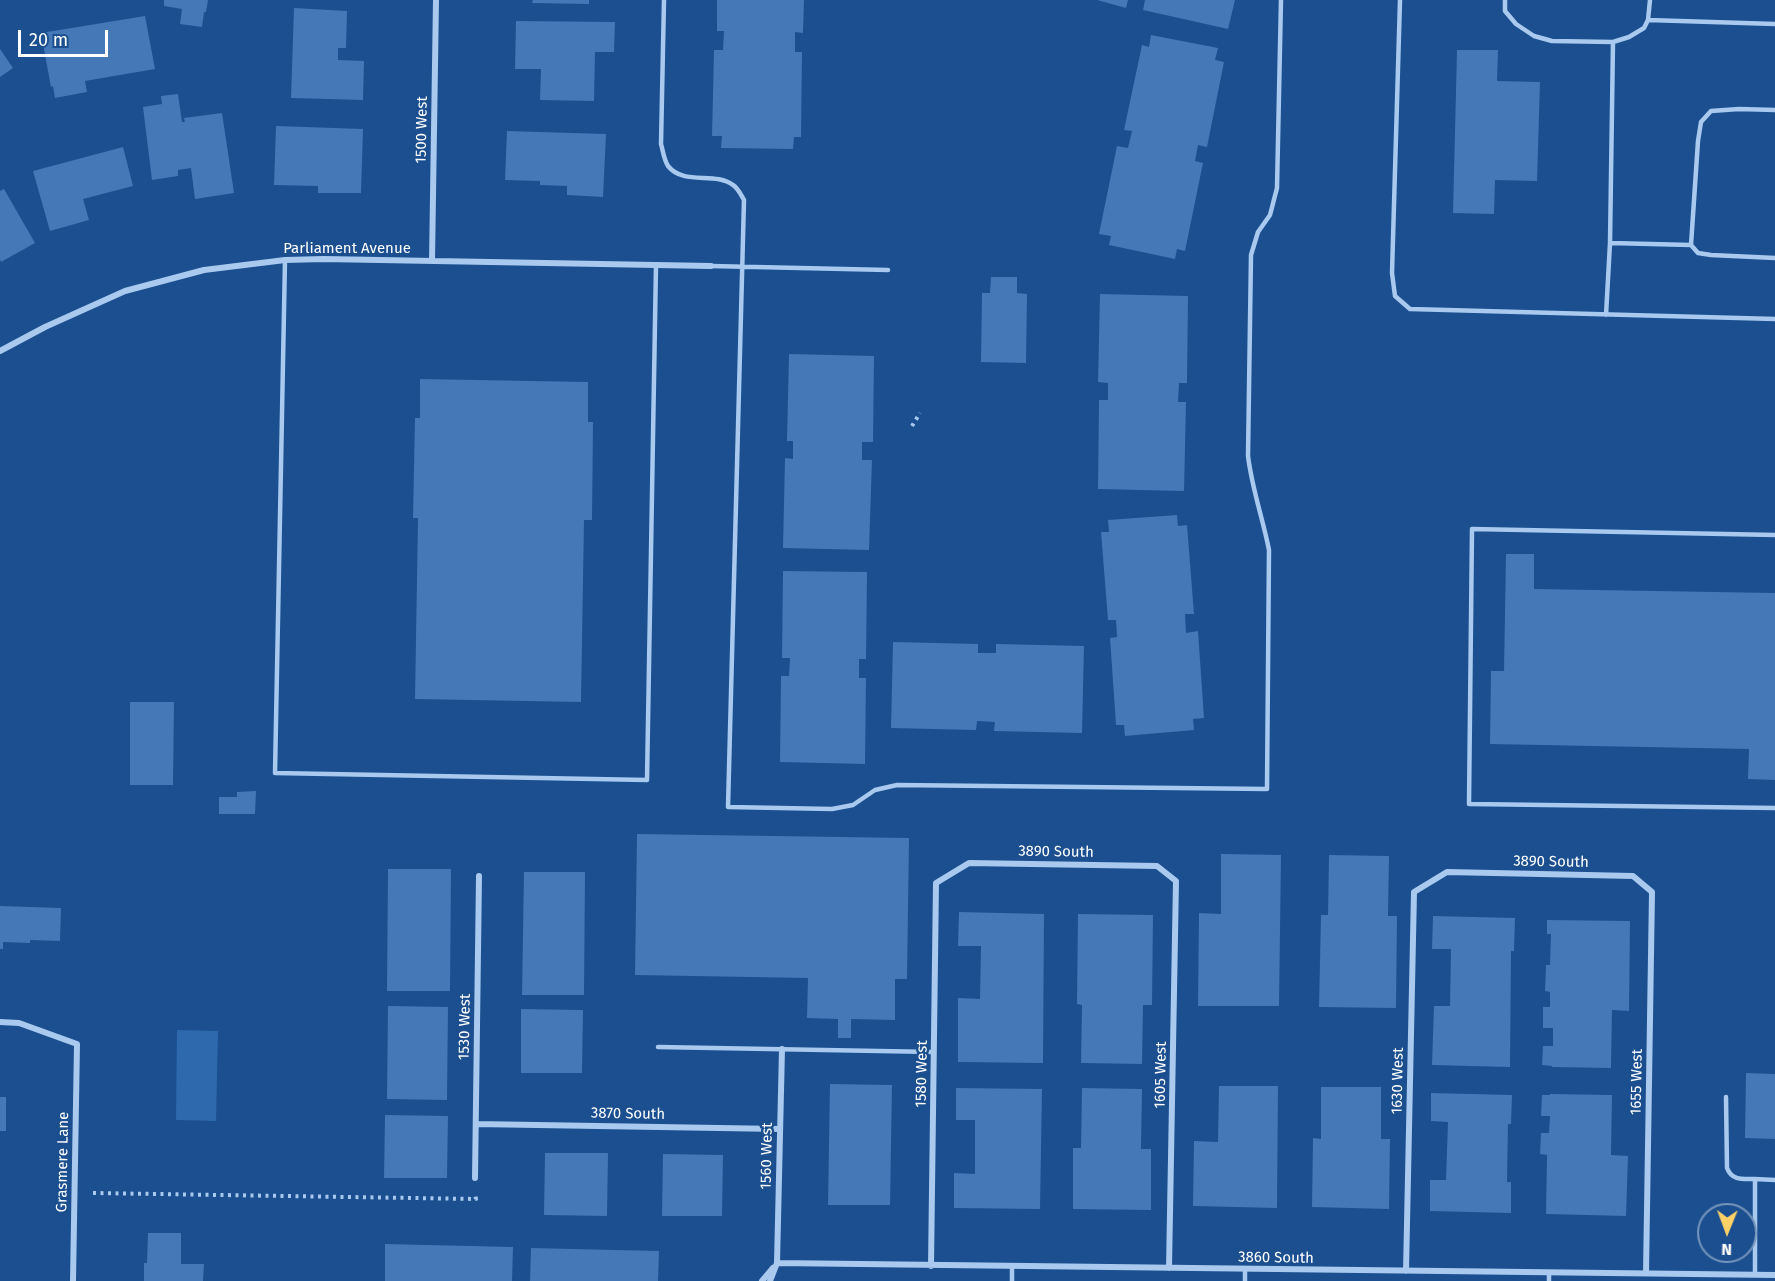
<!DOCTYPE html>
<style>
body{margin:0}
#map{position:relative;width:1775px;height:1281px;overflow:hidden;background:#1b4f8f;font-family:"Fira Sans",sans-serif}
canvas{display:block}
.north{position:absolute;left:1697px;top:1203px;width:60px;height:60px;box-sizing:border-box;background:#1b4f8f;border:2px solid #7695bc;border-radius:50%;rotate:181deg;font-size:16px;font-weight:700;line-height:24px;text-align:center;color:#fff}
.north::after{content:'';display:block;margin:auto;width:21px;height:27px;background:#ffd166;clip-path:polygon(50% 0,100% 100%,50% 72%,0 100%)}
.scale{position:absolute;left:18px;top:30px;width:90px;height:27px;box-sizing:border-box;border:3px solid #fff;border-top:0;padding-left:8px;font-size:18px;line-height:21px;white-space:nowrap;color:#fff;-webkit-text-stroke:4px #1b4f8f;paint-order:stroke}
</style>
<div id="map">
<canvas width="1775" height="1281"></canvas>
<div class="north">N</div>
<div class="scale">20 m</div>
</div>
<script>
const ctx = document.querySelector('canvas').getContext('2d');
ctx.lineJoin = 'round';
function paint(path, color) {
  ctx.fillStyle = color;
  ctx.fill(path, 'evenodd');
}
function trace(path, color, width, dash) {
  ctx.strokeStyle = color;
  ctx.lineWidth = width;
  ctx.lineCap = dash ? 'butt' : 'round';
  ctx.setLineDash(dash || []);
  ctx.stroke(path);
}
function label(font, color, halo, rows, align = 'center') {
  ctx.font = font + ' "Fira Sans",sans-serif';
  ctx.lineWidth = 5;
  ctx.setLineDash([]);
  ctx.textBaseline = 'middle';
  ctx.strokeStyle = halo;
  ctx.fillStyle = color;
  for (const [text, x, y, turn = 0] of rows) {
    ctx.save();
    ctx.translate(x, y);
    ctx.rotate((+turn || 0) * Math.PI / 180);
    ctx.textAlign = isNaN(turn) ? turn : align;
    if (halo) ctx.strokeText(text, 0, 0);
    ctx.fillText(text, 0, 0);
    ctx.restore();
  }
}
const green = new Path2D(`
 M177,1030l41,1 -2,90 -40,-1z`);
const building = new Path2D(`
 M164,0h44l-2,12h-2l-2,15 -22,-3 2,-15 -18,-3z
 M533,0h56v4l-57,-1z
 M717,0h87l-1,33 -8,-1v20h7l-1,85h-7l-1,12 -72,-1 1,-12h-10l2,-86h9l1,-19h-7z
 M1097,0h31l-2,8z
 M1145,0h90l-7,29 -85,-19z
 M294,8l53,3 -1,37h-8v12l26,1 -1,39 -72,-2z
 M145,16l10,53 -70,12 2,11 -32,6 -2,-12 -2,1 -10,-54z
 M516,21l99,1 -1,30h-19l-1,49 -54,-1 1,-31h-26z
 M1151,35l67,13 -3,12 9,2 -17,85 -9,-2 -3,16 8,2 -18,88 -8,-2 -2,10 -66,-14 2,-9 -12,-2 18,-88 11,2 4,-17 -8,-1 18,-85 7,2z
 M0,49l13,19 -13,9z
 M1457,50h41l-1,31 43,1 -3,99 -42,-1 -1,34 -41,-1z
 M178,94l4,28h3l-1,-4 38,-5 12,80 -39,6 -4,-31 -13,2v6l-26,4 -9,-73 19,-3 -1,-8z
 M276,126l87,3 -2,64h-43v-7l-44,-1z
 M507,131l99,3 -3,63 -36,-2v-9l-27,-1v-4l-35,-1z
 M123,147l10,39 -50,13 6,21 -39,11 -17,-60z
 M4,189l31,54 -34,19 -1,-3v-68z
 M991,277h26v16l10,1 -1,69 -45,-1 1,-69h8z
 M1100,294l88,2 -1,87h-8l-1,19h8l-2,89 -86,-2 1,-89h9v-17l-10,-1z
 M789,354l85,2 -1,86h-11v18h10l-3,90 -86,-2 2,-90 8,1v-18h-6z
 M420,379l168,3v40h5l-1,98h-8l-3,182 -166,-3 3,-181h-5l2,-100h5z
 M1177,515l1,11 9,-1 7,89h-9l1,19 12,-2 6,87 -11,1 1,11 -69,6 -1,-11h-8l-6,-87 7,-1 -1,-17h-8l-7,-88h8l-1,-12z
 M1506,554h28v35l241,4v187l-27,-1 1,-30 -259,-5 1,-73h13z
 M783,571l84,1 -1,87h-7v19h7l-1,86 -85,-2 1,-86h8l1,-18h-8z
 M893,642l85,2v9h18v-9l88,2 -2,87 -88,-2 1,-9 -18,-1 -1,9 -85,-2z
 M130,702h44l-1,83h-43z
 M256,791l-1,23h-36v-17h18v-5z
 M637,834l272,4 -2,141h-12v41l-44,-1v19h-13v-19l-31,-1 1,-40 -173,-3z
 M1221,854l60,1 -2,151h-81l1,-93 22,1z
 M1329,855l60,1 -1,60h9l-1,92 -77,-1 2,-92h7z
 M388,869h63l-1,122h-63z
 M524,872h61l-1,123h-62z
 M0,906l61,2 -1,33 -30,-1v3l-27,-1v7h-3z
 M959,912l85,2 -1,149 -85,-1v-64l22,1 1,-53h-23z
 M1078,914l75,1 -1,90h-9l-1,59 -61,-1 1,-58 -5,-1z
 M1433,916l82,2 -1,33h-3l-1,116 -78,-2 2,-59h16l1,-57h-19z
 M1547,920l83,1 -1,90 -17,-1 -1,58 -59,-1v-1l-10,-1 1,-19h10v-18h-10v-21h7v-15l-5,-1 1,-26h4l1,-31h-4z
 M388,1006l60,1 -1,93 -60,-1z
 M521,1009l62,1 -1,63h-61z
 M1746,1073l29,1v65l-30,-1z
 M830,1084l62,1 -2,120h-62z
 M1219,1086h59l-1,122 -84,-2 1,-65 24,1z
 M1321,1087h60v52h9l-1,70 -77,-2 1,-69 8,1z
 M956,1088l86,1 -2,120 -86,-1v-35l21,1v-54h-19z
 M1082,1088l60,1 -1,60h10v61l-78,-1v-61h8z
 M1431,1093l81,2 -1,29h-3l-1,58h4v31l-81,-2v-31h16l2,-58 -17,-1z
 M1550,1094l62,1 -1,60 17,1 -2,60 -80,-2 1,-59 -7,-1 1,-21h8l1,-17h-9l1,-21h8z
 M0,1097h6v34h-6z
 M385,1115l63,1 -1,62h-63z
 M545,1153h63l-1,63 -63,-1z
 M663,1154l60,1 -1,61h-60z
 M148,1233h33v31h23l-1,17h-59v-18h3z
 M385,1244l128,3 -1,34h-127z
 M531,1248l128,3 -1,30h-128z`);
const path = new Path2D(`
 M912,426l8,-13
 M93,1193l383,6 -1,-5`);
const lane = new Path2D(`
 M664,0l-3,144c2,7 3,16 7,22 16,20 47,5 65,19 5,3 8,10 11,15l-16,607 104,2 21,-4 22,-15 22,-5 370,4 2,-239c-6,-31 -17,-61 -21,-94l3,-201 7,-23 12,-17 7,-27 4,-188
 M1400,0l-8,273 3,23 15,13 365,10
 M1505,0v11l11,13 18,12 18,5 61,1 16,-5 15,-9 4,-8 2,-20
 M1648,20l127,4
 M1775,110l-36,-1 -28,2 -10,11 -3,19 -7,104 7,8 13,2 64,3
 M1610,243l3,-201
 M285,260l-10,513 372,7 9,-515
 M711,266l177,4
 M1606,315l4,-72 81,2
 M1775,535l-303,-6 -3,275 306,4
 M658,1047l276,5
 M1726,1097l1,71c5,13 16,11 28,11
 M1012,1266v15
 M1755,1275v-96l20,1
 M1245,1281v-12
 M1549,1281v-9`);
const street = new Path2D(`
 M432,261l4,-261
 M0,351l45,-24 80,-36 79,-21 81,-10 39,-1 387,7
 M0,1022l19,1 58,21 -4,237
 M476,1124l304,5
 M475,1178l4,-302
 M777,1263l998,12
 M931,1266l5,-383 33,-20 188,3 19,15 -7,387
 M1406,1271l8,-379 33,-20 186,4 19,16 -6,381
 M762,1281l11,-13
 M770,1281l7,-18 5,-214`);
const streetNames = [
 ["1500 West",422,130,-89],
 ["Parliament Avenue",347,249],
 ["3890 South",1056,852,1],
 ["3890 South",1551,862,1],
 ["1530 West",465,1027,-89],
 ["1580 West",922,1074,-89],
 ["1605 West",1161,1075,-89],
 ["1630 West",1398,1081,-89],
 ["1655 West",1637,1082,-89],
 ["3870 South",628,1114,1],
 ["1560 West",767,1156,-89],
 ["Grasmere Lane",63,1162,-89],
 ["3860 South",1276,1258,1]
];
paint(green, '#2e69ad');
paint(building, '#4478b7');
trace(path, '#a9c9ee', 4, [3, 4.5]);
trace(lane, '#a9c9ee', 4.5);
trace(street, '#a9c9ee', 6);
label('15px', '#fff', '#1b4f8f', streetNames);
</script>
